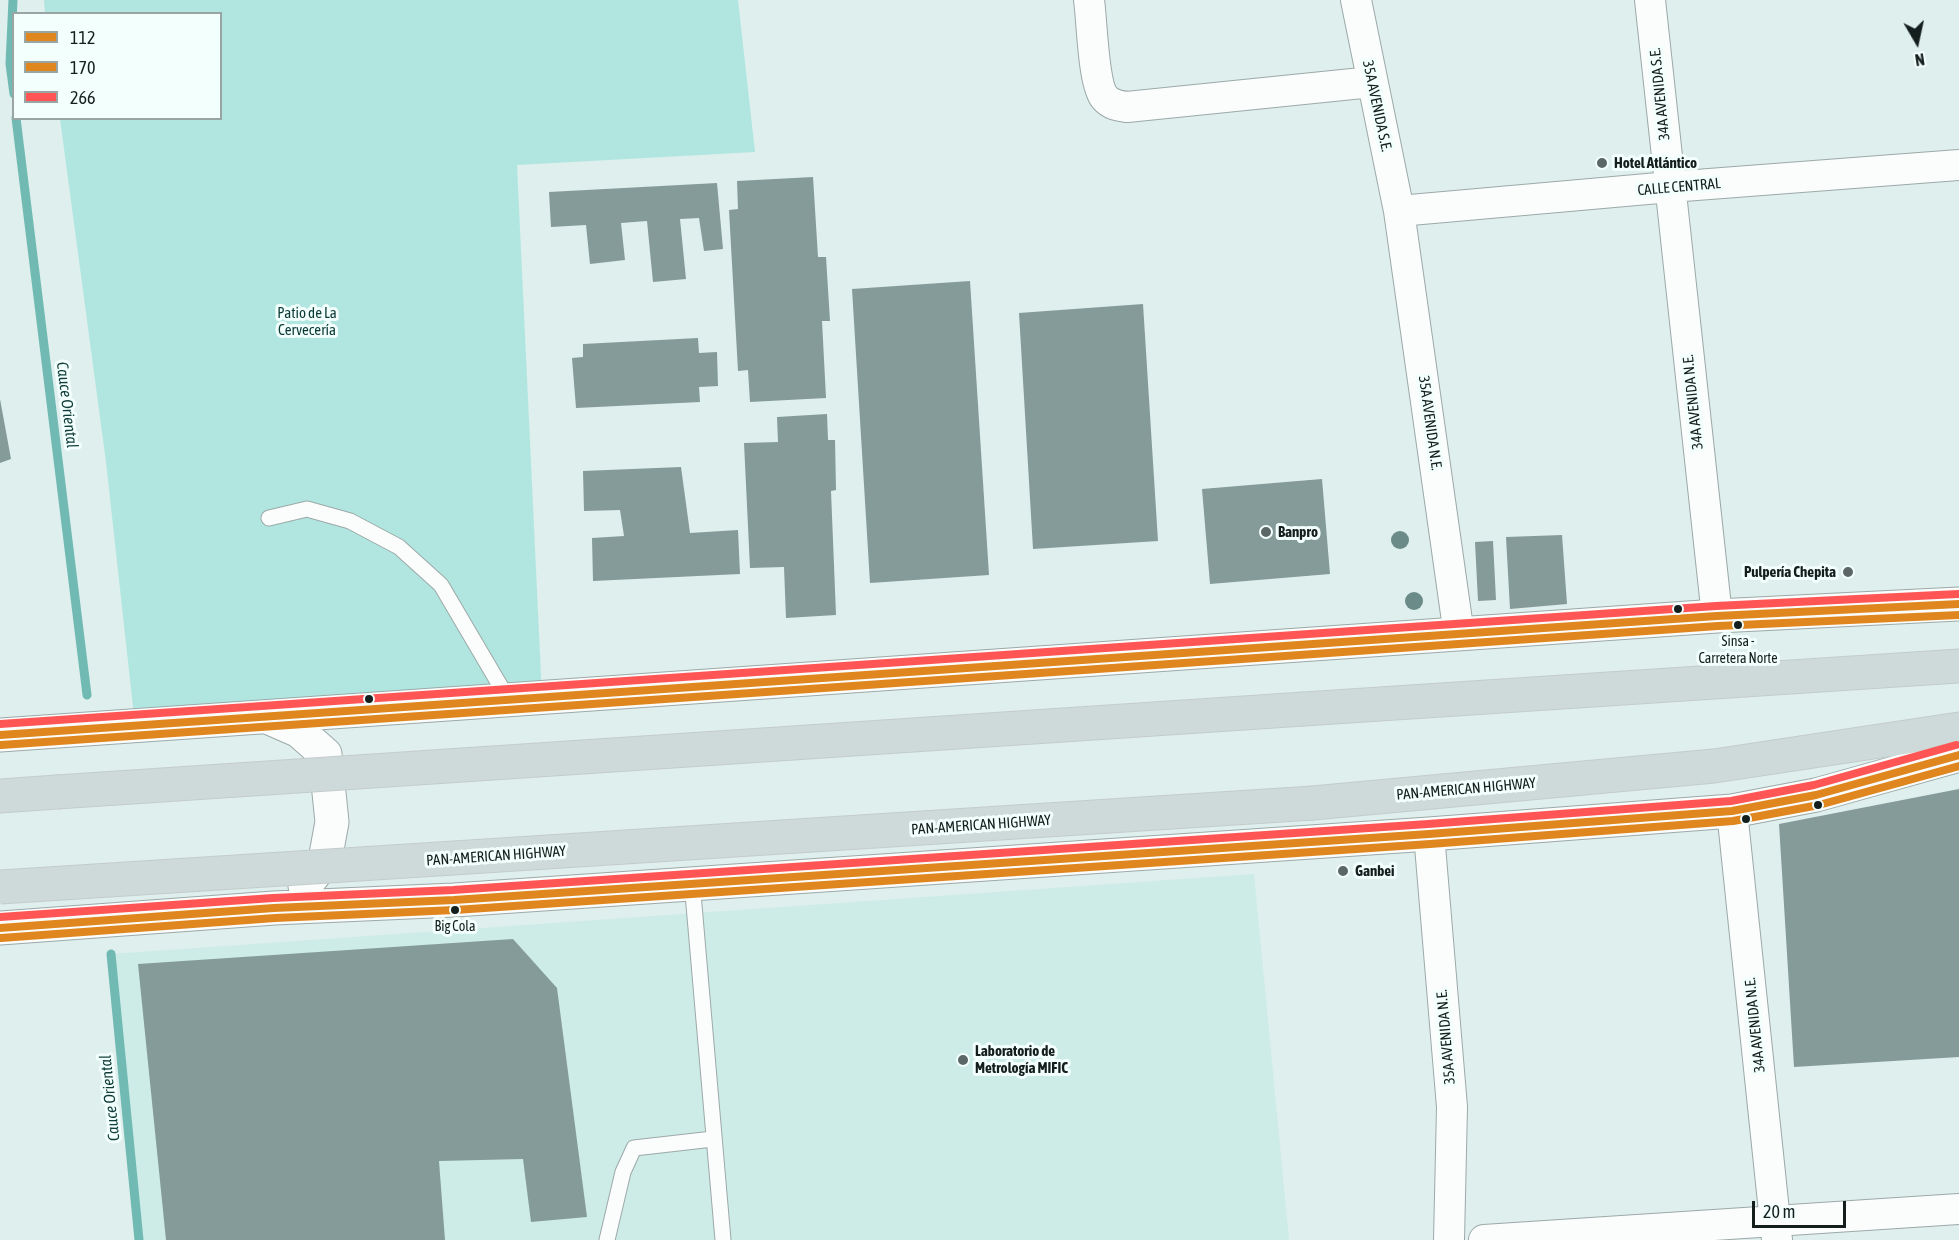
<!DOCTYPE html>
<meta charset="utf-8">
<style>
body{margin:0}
#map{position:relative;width:1959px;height:1240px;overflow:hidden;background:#deefed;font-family:"Asap Condensed",sans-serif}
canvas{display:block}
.legend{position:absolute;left:12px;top:12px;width:210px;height:108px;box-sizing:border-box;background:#f2fffd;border:2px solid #99a5a3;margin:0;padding:8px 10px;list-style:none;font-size:18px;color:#131e1d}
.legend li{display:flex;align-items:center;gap:12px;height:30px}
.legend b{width:30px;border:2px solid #99a5a3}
.north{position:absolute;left:1887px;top:12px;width:60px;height:60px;-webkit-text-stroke:4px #f2fffd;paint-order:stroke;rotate:171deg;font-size:16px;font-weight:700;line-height:24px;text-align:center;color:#131e1d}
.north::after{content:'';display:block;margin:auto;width:21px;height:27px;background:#131e1d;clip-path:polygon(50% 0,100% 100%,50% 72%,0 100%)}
.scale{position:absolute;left:1752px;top:1201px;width:94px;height:27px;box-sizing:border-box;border:3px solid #131e1d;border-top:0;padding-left:8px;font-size:18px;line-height:21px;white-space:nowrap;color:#131e1d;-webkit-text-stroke:4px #f2fffd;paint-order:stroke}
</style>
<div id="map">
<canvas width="1959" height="1240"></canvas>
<ul class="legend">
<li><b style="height:8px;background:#e0861f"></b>112</li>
<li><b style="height:8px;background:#e0861f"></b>170</li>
<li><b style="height:8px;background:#f55"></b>266</li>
</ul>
<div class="north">N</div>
<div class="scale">20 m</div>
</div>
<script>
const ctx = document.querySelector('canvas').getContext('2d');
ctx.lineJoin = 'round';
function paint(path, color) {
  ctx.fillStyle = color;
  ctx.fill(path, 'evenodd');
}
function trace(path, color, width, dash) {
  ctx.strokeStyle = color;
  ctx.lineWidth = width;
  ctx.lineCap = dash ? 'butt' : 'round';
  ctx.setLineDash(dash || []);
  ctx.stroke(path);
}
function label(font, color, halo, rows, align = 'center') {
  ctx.font = font + ' "Asap Condensed",sans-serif';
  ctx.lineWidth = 6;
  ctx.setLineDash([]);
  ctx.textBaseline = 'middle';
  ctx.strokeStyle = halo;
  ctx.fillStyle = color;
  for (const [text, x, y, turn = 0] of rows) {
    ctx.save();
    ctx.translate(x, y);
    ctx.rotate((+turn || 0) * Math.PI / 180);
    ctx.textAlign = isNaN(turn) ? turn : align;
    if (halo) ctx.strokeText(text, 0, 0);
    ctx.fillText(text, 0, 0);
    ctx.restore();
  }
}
const built = new Path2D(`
 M1254,874l35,366h-1150l-28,-286z`);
const green = new Path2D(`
 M44,0h694l17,152 -238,13 25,532 -407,28 -29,-263 -46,-343 160,-1v-104l-175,-1z`);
const stream = new Path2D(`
 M13,0l-3,64 4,30
 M16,118l71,577
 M111,954l28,286`);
const building = new Path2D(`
 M813,177l5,80h8l4,64h-8l4,77 -76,4 -2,-32 -10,1 -9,-161 9,-1 -1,-28z
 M717,183l6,66 -19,2 -5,-33 -19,1 6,60 -33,3 -6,-61 -26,2 4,37 -35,4 -4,-39 -35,2 -2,-35z
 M970,281l19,294 -119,8 -18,-294z
 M1143,304l15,237 -125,8 -14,-236z
 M698,338l1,15 18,-1 1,34 -19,1 1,15 -124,6 -4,-50 11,-1v-13z
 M0,399l11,60 -11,4z
 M827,414l1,26h7l1,50 -5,1 5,124 -50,3 -2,-51 -34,1 -6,-125 34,-1 -1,-25z
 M681,467l9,66 48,-3 2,44 -147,7 -1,-43 32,-2 -4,-26 -36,1 -1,-40z
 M1322,479l8,95 -120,10 -8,-95z
 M1562,535l5,69 -57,5 -4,-72z
 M1493,541l3,59 -18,1 -3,-59z
 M1959,789v268l-165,10 -15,-243z
 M513,939l44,49 30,229 -56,5 -8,-63 -84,2 6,79h-279l-28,-276z`);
const service = new Path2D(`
 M269,518l38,-9 43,12 49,26 42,38 67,114
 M692,882l31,358
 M607,1240l16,-68 11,-24 79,-9`);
const minor = new Path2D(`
 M1089,0c3,20 4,85 16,98 6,7 14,8 22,9l245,-25
 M1356,0l43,211 60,424
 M1650,0l67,616
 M1399,211l271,-24 289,-22
 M1732,811l45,429
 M1429,834l23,273 -3,133
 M1484,1240l475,-31`);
const tertiary = new Path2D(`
 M267,717l32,14 26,23 7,68 -7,38 -20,26
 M0,735l1717,-119 242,-12
 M0,928l274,-20 180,-8 975,-66 303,-23 84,-16 143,-40`);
const trunk = new Path2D(`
 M1304,709l655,-43
 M0,796l57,-4
 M1313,803l401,-37 245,-37`);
const trunkBridge = new Path2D(`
 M57,792l1247,-83
 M0,887l1313,-84`);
const bus1 = new Path2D(`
 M0,735l1717,-119 242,-12
 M0,928l274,-20 180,-8 975,-66 303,-23 84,-16 143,-40`);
const bus2 = new Path2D(`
 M1,745l1717,-119 241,-11
 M1,938l274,-20 180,-8 975,-66 303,-23 86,-16 140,-39`);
const bus3 = new Path2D(`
 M0,724l1716,-118 242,-12
 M0,917l273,-19 180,-8 975,-66 303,-23 83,-16 142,-40`);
const trees = [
 [1400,540],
 [1414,601]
];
const markers = [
 [1602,163,6,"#5a6766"],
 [1266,532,6,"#5a6766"],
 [1848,572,6,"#5a6766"],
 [1678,609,5,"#131e1d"],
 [1738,625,5,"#131e1d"],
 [369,699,5,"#131e1d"],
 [1818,805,5,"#131e1d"],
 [1746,819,5,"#131e1d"],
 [1343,871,6,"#5a6766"],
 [455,910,5,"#131e1d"],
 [963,1060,6,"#5a6766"]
];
const busNames = [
 ["Sinsa -",1738,642],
 ["Carretera Norte",1738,659],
 ["Big Cola",455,927]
];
const streetNames = [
 ["34A AVENIDA S.E.",1660,94,-96],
 ["35A AVENIDA S.E.",1377,106,78],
 ["CALLE CENTRAL",1679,187,-5],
 ["34A AVENIDA N.E.",1693,402,-96],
 ["35A AVENIDA N.E.",1430,423,82],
 ["PAN-AMERICAN HIGHWAY",1466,789,-5],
 ["PAN-AMERICAN HIGHWAY",981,825,-4],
 ["PAN-AMERICAN HIGHWAY",496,856,-4],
 ["34A AVENIDA N.E.",1755,1025,-96],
 ["35A AVENIDA N.E.",1446,1037,-95]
];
const poiNames = [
 ["Hotel Atlántico",1614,163],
 ["Banpro",1278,532],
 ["Pulpería Chepita",1836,572,"right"],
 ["Ganbei",1355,871],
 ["Laboratorio de",975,1051],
 ["Metrología MIFIC",975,1068]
];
const parkNames = [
 ["Patio de La",307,313],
 ["Cervecería",307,330]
];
const waterNames = [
 ["Cauce Oriental",67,405,83],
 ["Cauce Oriental",110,1098,-96]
];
paint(built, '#cdebe7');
paint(green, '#b1e6e0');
trace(stream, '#70bab3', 9);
paint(building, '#859b99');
trace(service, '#9ca9a8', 17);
trace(minor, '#9ca9a8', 32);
trace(tertiary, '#9ca9a8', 35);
trace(trunk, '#c4cccb', 35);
trace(service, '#fafdfc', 15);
trace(minor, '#fafdfc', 30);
trace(tertiary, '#fafdfc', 33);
trace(trunk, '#cddad9', 33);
trace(trunkBridge, '#c4cccb', 35, []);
trace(trunkBridge, '#cddad9', 33);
trace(bus1, '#e0861f', 8);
trace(bus2, '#e0861f', 8);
trace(bus3, '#f55', 8);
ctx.fillStyle = '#6a8b88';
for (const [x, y] of trees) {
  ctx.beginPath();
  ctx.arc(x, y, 9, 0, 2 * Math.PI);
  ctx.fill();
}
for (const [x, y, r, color] of markers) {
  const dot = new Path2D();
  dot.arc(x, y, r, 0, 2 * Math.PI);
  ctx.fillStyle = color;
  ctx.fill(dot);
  trace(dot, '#f2fffd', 2);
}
label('14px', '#131e1d', '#f2fffd', busNames);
label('15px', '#131e1d', '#f2fffd', streetNames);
label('bold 15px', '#131e1d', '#f2fffd', poiNames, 'left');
label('15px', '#0b3a36', '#f2fffd', parkNames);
label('italic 16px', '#103d39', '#f2fffd', waterNames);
</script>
